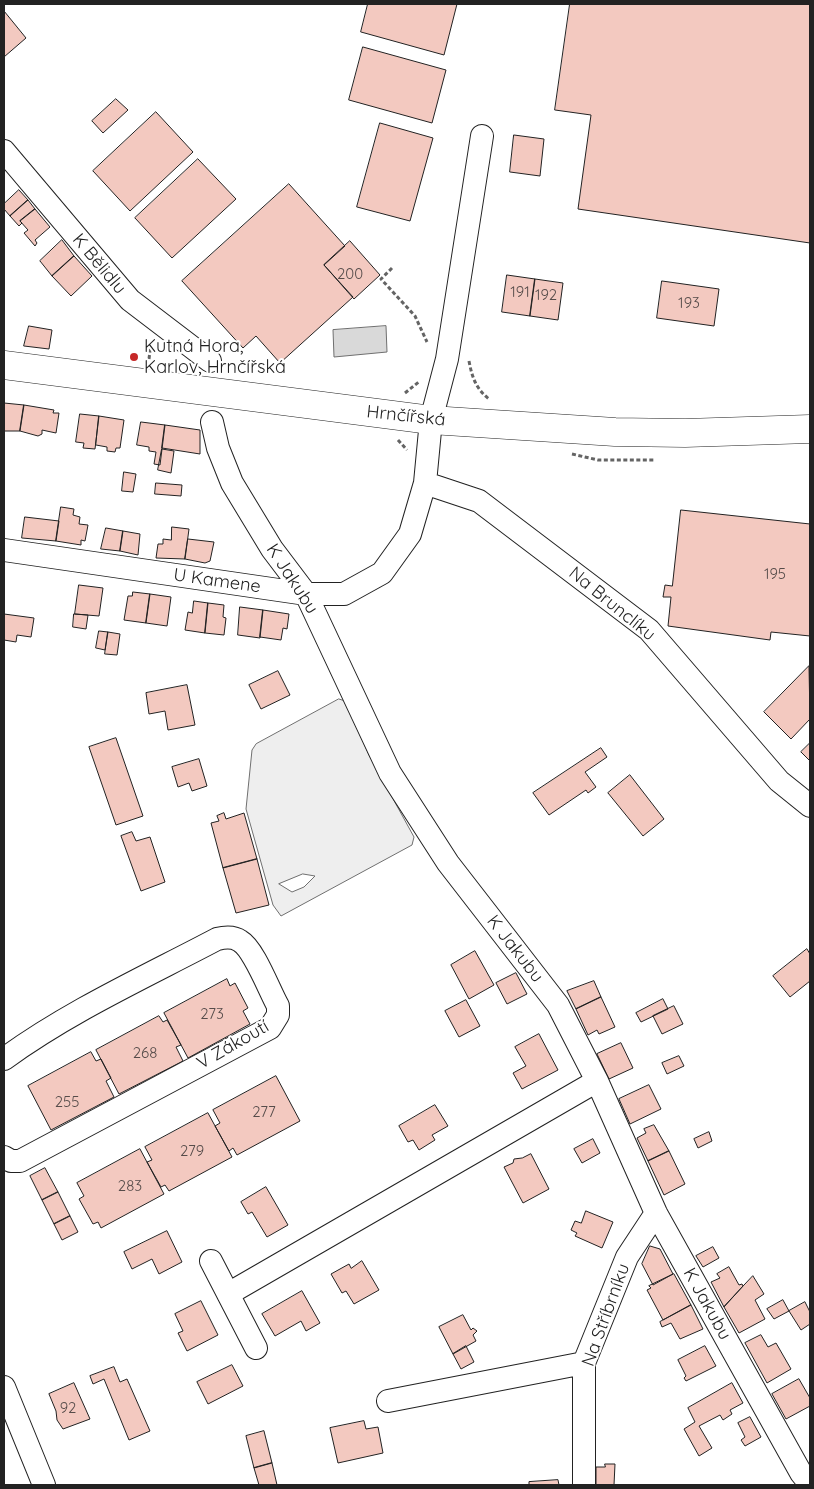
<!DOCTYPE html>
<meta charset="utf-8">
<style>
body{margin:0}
#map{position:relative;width:814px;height:1489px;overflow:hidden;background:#fff;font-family:Quicksand,sans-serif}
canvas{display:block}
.frame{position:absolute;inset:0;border:5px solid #222;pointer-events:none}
</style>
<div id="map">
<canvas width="814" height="1489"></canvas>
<div class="frame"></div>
</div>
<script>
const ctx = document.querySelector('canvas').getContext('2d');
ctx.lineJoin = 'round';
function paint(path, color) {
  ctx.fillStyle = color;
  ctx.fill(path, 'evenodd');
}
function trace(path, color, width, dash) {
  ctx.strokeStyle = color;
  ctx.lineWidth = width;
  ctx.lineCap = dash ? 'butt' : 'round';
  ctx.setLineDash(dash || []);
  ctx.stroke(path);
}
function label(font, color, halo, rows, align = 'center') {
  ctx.font = font + ' Quicksand,sans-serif';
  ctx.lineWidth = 4;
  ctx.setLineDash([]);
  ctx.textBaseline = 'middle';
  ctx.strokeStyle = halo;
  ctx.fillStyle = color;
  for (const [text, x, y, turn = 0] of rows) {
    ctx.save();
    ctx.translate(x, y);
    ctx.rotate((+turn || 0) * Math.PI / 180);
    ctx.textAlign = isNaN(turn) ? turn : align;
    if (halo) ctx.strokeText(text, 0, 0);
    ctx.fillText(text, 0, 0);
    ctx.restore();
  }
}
const green = new Path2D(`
 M339,699l6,2 24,54 45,82 -2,8 -131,71 -8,-11 -27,-96 6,-59 4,-6zM303,874l12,2 -11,11 -12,5 -13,-8z`);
const water = new Path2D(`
 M386,326l1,26 -53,5 -1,-27z`);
const building = new Path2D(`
 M368,4h89l-13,51 -83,-23z
 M570,4h240v239l-232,-34 13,-94 -36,-5z
 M4,11l22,27 -22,19z
 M363,47l83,23 -14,53 -83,-23z
 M116,99l12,11 -25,23 -11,-12z
 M156,112l37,40 -63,59 -37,-40z
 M380,123l53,15 -23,83 -53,-14z
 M514,135l30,4 -4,37 -30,-4z
 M198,159l38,40 -64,59 -37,-40z
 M289,184l56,62 -21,19 29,32 -73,66 -24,-27 -13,12 -61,-67z
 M19,190l9,10 -18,16 -6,-7v-5z
 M28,200l7,9 -15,12 2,2 -3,3 -9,-10z
 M35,209l15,18 -15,13 2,3 -2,3 -11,-13 4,-3 -8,-9z
 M62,240l12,16 -22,20 -12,-15z
 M350,241l30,34 -26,24 -30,-34z
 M74,256l18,20 -21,20 -19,-20z
 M507,275l28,4 -5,37 -28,-4z
 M535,279l28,4 -5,37 -28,-4z
 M662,281l57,8 -5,37 -57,-8z
 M29,326l23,4 -3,19 -25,-3z
 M4,403l20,2 -4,26h-16z
 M24,405l30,5 -1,3h6l-3,20 -14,-3v4l-4,2 -18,-5z
 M80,414l19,2 -4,33 -12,-1 1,-5 -8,-1z
 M99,416l25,4 -4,28h-4l-1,4 -8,-1v-4l-11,-2z
 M141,422l24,3 -5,40 -6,-1 2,-12 -7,-1v-4l-12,-2z
 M165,425l35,5v24l-38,-6z
 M162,449l12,2 -3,22 -13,-3z
 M124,472l12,2 -3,18 -11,-1z
 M156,483l26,2 -1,11 -26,-2z
 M61,507l13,2 -1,6 7,2 -1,7 9,1 -3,16 -4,-1v5l-25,-4z
 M681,510l129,14v112l-39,-4 -1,8 -102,-14 3,-29h-8l2,-12 7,1z
 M25,517l34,4 -3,20 -34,-3z
 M172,527l17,2 -4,30 -29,-1 2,-14h5v-5l8,1z
 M106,528l17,3 -3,20 -19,-2z
 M123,531l17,3 -2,21 -18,-4z
 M188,539l26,3 -4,19 -5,2 -20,-4z
 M79,585l24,3 -4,28 -24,-2z
 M133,592l17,2 -4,29 -22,-3 4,-24h4z
 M150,594l21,3 -4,29 -21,-3z
 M194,601l14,2 -3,30 -20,-3 3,-18 4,1z
 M208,603l16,2 -1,12 3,1 -2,17 -19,-2z
 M240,607l23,3 -3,28 -22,-3z
 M263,610l26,4 -2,15 -4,-1 -2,12 -21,-3z
 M4,614l30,4 -3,19 -14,-2 -1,7 -12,-2z
 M74,614l14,1 -2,14 -13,-2z
 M99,631l9,1 -3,18 -9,-2z
 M108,632l12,2 -3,21 -12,-1z
 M809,666l1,53 -19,20 -27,-27z
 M278,671l12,24 -29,14 -12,-24z
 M187,685l8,40 -27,5 -3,-19 -16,3 -3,-21z
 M116,738l27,78 -27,9 -27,-78z
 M810,743v18l-9,-9z
 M601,748l6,9 -22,15 11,15 -8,6 -2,-3 -37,25 -16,-22z
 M199,759l8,27 -15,5 -3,-8 -11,4 -6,-20z
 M630,775l34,44 -21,17 -35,-43z
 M224,813l2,6 18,-6 13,46 -34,9 -12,-45 8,-2 -2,-5z
 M132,832l4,9 14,-4 15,45 -24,9 -20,-55z
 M257,859l12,46 -33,8 -13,-45z
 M807,949l3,5v27l-20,16 -17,-21z
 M475,951l19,34 -25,14 -18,-34z
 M516,973l11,21 -20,10 -11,-21z
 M227,979l3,7 5,-3 13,25 -5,3 7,13 -62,34 -24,-45z
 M594,981l7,16 -25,12 -9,-18z
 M601,997l14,30 -16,7 -2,-4 -9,5 -12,-26z
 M663,999l5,10 -27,13 -5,-9z
 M466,1000l14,26 -21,11 -14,-26z
 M674,1006l9,18 -21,10 -9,-18z
 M159,1016l4,6 4,-2 14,25 -5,2 7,14 -64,33 -23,-44z
 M539,1034l19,36 -36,19 -9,-16 13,-7 -11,-19z
 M621,1043l12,25 -24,11 -12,-25z
 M91,1052l5,9 5,-2 10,19 -5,3 8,16 -63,33 -23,-44z
 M679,1056l5,10 -17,8 -5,-11z
 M276,1076l24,45 -63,34 -4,-7 -4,3 -14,-25 5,-3 -7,-13z
 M649,1085l12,24 -31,15 -11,-25z
 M435,1105l13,21 -16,9 3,5 -16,10 -6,-10 -5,2 -9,-16z
 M208,1113l24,44 -63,34 -4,-6 -4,2 -14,-25 5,-2 -7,-13z
 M654,1125l15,26 -21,10 -11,-23 9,-5 -2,-4z
 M709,1132l3,9 -14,7 -4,-9z
 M593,1139l7,14 -18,10 -8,-14z
 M140,1149l24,45 -63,34 -3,-6 -5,2 -14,-25 5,-3 -7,-13z
 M669,1151l16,33 -21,11 -16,-34z
 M531,1154l18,35 -26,14 -19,-36 9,-4 1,-4 8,-1z
 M45,1168l13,24 -16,8 -12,-24z
 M266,1187l22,38 -21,12 -15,-25 -4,2 -7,-12z
 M58,1192l12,24 -16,8 -12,-24z
 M586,1211l27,11 -11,26 -27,-12 2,-3 -6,-3 4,-9 6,2z
 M70,1216l8,16 -16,8 -8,-16z
 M167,1231l15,31 -23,12 -7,-15 -20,10 -8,-17z
 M650,1246l10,3 13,25 -20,11 -11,-21z
 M713,1247l6,11 -16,9 -7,-11z
 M362,1261l17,29 -25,14 -8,-13 -4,2 -11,-19 18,-10 2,4z
 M729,1267l10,18 3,-1 1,2 -19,21 -13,-25 9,-4 -3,-4z
 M674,1274l17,31 -28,15 -16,-30 4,-2 -2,-2z
 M753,1276l11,18 -9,6 10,19 -26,14 -15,-26z
 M302,1291l18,32 -14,8 -5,-10 -26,15 -13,-22z
 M783,1300l6,11 -15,8 -7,-10z
 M201,1301l17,34 -31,16 -9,-18 5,-2 -8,-17z
 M805,1302l5,10v12l-9,6 -12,-19z
 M691,1305l12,24 -23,10 -9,-16 -9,4 -2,-5z
 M463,1315l8,15 2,-2 4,3 -4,4 3,6 -23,13 -14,-27z
 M761,1335l7,12 8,-4 15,26 -24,14 -22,-40z
 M466,1346l8,16 -13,7 -8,-15z
 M705,1346l11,20 -30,15 -2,-3 2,-2 -8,-16z
 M232,1365l11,21 -35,18 -11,-22z
 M114,1367l6,15 7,-3 23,52 -21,9 -25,-61 -11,5 -3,-8z
 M799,1379l11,19v8l-24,13 -14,-25z
 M74,1383l16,36 -27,10 -6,-9 -1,-9 -7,-17z
 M732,1383l11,20 -13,7 2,4 -9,6 -3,-5 -21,11 13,22 -13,8 -15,-27 11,-7 -7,-14z
 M750,1417l11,20 -16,9 -4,-6 4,-3 -7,-14z
 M364,1421l2,8 12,-2 5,26 -45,10 -8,-35z
 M264,1431l8,32 -18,5 -8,-32z
 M272,1463l5,22h-18l-5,-17z
 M605,1464h10l-1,21h-18v-18h9z
 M558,1480l1,5h-30v-3z`);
const path = new Path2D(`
 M392,268l-11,11 34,37 12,26
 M149,359l2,-16
 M469,361c3,16 7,28 20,38
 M405,393l15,-12
 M398,440l9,10
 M572,454l26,6h57`);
const minor = new Path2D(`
 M4,151l126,149 80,61
 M212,422l6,26 14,35 40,66 34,45 84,179 58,90 110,142 39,76 59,132 145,260 9,11
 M425,483l54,18 170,129 130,151 31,25
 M4,550l302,44h38l38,-21 28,-39 15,-51 6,-63 16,-61 35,-223
 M4,1059c66,-48 141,-82 213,-120 8,-2 16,-3 23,2 14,8 29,49 38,65v9l-8,13 -250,133h-9l-7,-4
 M211,1261l45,87
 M228,1294l369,-213
 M4,1387l40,98
 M388,1401l196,-38
 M584,1485v-122l43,-106 29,-44`);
const major = new Path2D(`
 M4,365l427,55 184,12 70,1 125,-4`);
const markers = [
 [134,357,5,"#c62828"]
];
const numberNames = [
 ["200",350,274],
 ["191",520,292],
 ["192",546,295],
 ["193",689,303],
 ["195",775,574],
 ["273",212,1014],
 ["268",145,1053],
 ["255",67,1102],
 ["277",264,1112],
 ["279",192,1151],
 ["283",130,1186],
 ["92",68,1408]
];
const streetNames = [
 ["K Bělidlu",99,264,50],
 ["Hrnčířská",406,416,6],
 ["K Jakubu",292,579,57],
 ["U Kamene",217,581,8],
 ["Na Brunclíku",612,604,39],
 ["K Jakubu",515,949,52],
 ["V Zákoutí",233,1045,-30],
 ["K Jakubu",707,1304,61],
 ["Na Stříbrníku",606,1315,-70]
];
const poiNames = [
 ["Kutná Hora,",144,347],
 ["Karlov, Hrnčířská",144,368]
];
paint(green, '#eee');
trace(green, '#6f6f6f', 1);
paint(water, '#d9d9d9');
trace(water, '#6f6f6f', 1);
paint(building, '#f3c9c0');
trace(building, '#222', 1);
trace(minor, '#222', 24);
trace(major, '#222', 29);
trace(path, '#646464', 3, [4, 2.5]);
trace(minor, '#fff', 22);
trace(major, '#fff', 28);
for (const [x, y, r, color] of markers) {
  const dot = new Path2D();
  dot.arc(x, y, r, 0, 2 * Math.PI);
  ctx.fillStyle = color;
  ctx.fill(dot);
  trace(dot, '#fff', 2);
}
label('15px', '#564c4a', null, numberNames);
label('18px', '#222', '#fff', streetNames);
label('18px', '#222', '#fff', poiNames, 'left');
</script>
